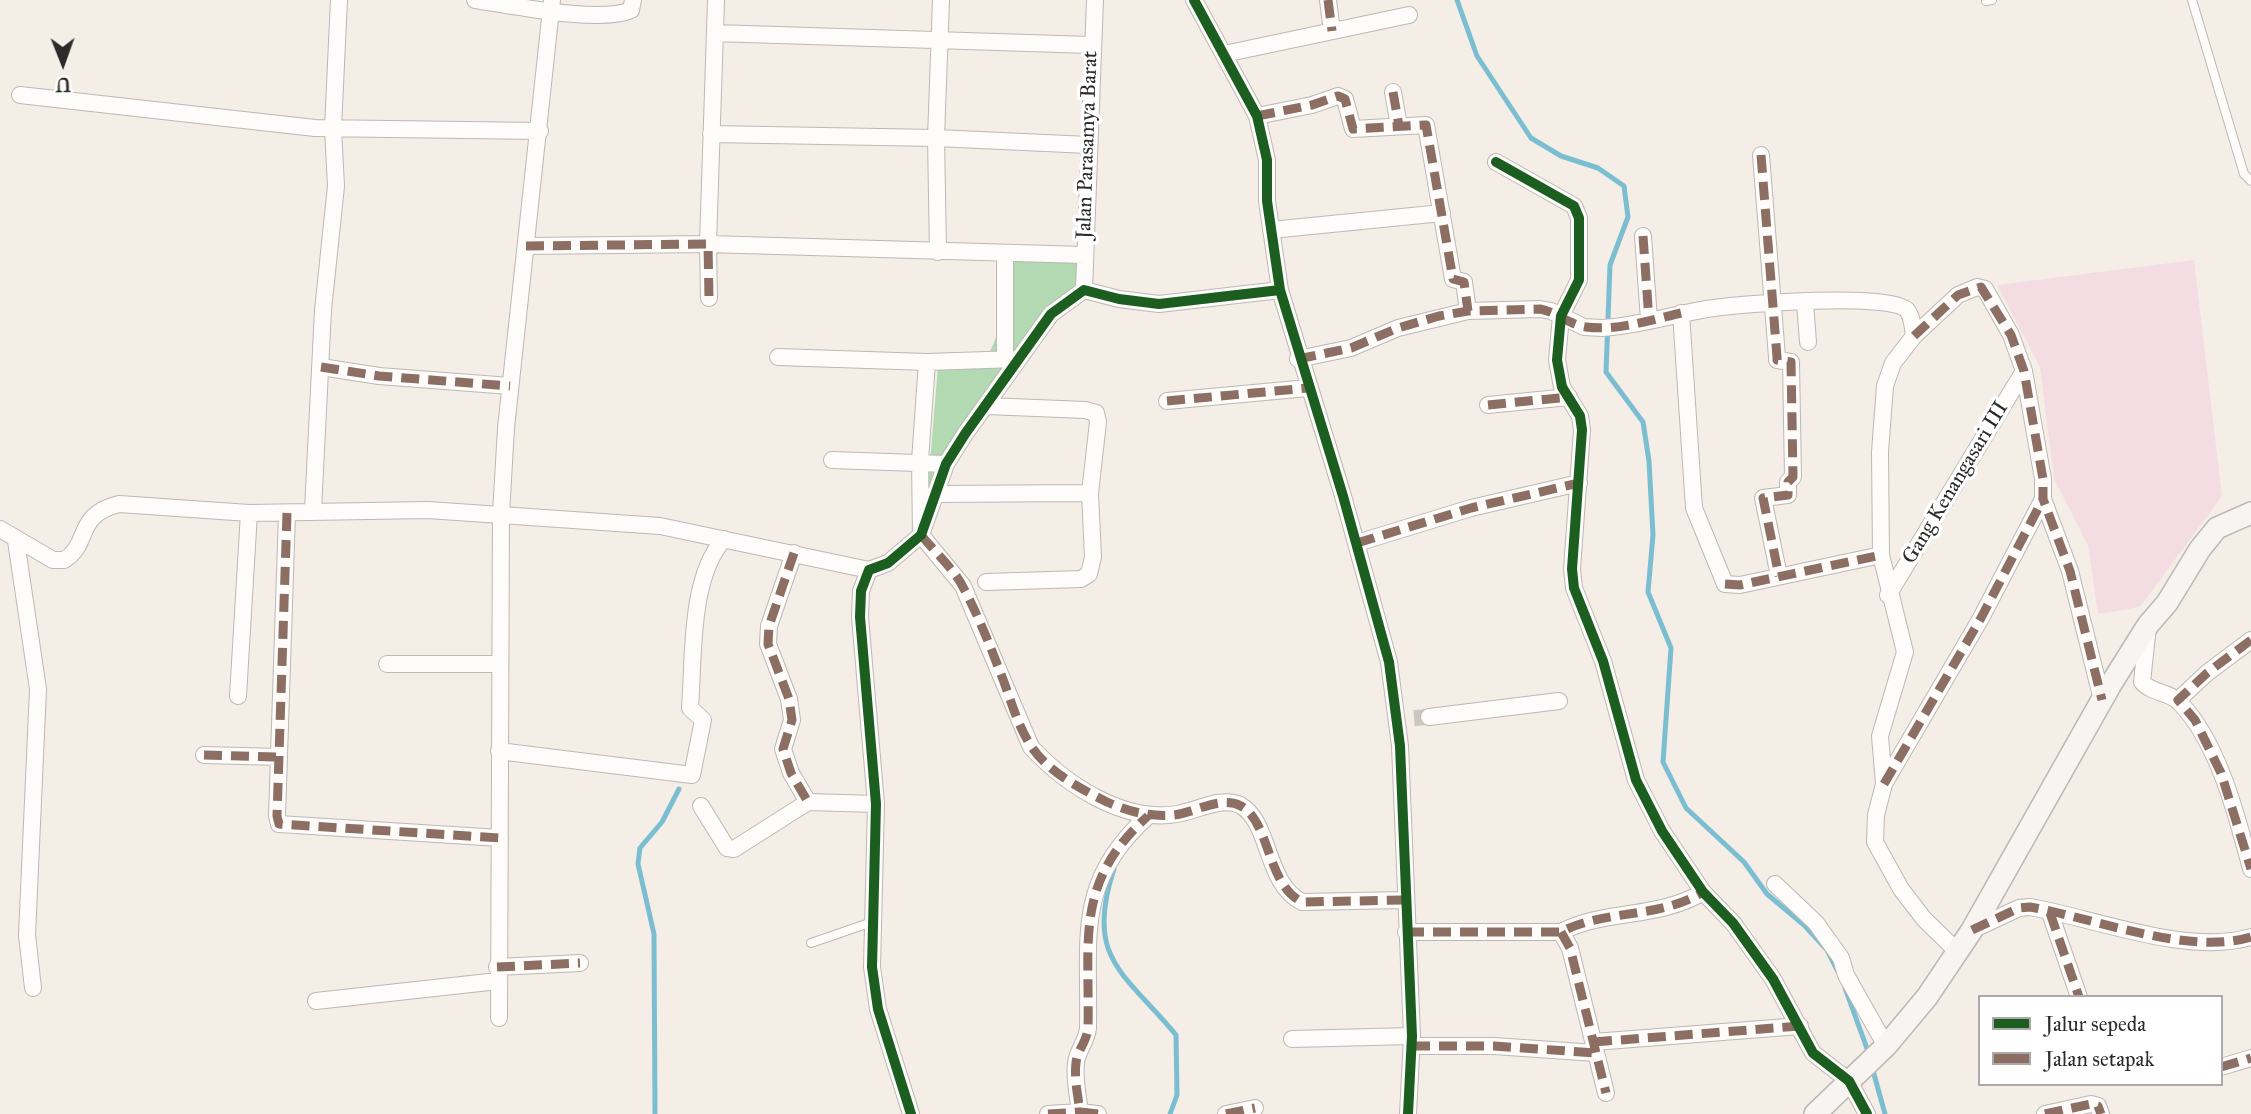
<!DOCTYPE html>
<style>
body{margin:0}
#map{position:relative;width:2251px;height:1114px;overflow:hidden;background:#f4eee7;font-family:"IM FELL Great Primer",serif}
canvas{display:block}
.legend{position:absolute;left:1978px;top:995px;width:245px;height:91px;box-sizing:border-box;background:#fff;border:2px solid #aaa;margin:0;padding:9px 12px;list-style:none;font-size:21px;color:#2b2b2b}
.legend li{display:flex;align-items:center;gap:14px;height:35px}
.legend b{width:35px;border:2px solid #aaa}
.north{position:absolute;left:28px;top:28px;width:70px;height:70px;-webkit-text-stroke:5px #fff;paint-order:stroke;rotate:179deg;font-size:19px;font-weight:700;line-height:28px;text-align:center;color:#2b2b2b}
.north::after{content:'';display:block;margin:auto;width:24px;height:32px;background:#2b2b2b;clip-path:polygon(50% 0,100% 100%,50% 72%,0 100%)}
</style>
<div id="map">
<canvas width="2251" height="1114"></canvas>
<ul class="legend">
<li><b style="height:9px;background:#1b5e20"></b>Jalur sepeda</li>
<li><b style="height:9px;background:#8d6e63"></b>Jalan setapak</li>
</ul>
<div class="north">U</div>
</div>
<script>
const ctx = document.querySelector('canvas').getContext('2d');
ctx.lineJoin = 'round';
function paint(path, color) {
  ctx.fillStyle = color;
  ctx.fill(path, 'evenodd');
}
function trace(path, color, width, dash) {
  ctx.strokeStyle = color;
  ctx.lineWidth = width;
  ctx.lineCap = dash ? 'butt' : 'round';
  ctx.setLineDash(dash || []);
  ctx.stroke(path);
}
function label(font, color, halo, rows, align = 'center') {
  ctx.font = font + ' "IM FELL Great Primer",serif';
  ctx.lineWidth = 7;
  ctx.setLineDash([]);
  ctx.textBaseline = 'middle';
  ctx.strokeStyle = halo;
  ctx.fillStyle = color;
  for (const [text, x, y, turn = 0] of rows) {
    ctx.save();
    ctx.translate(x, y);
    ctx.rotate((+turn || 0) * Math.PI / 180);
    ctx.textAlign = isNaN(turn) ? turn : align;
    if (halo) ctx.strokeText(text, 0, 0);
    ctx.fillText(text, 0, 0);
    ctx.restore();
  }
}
const built = new Path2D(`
 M2194,260l28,236 -82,111 -42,7 -10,-69 -34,-66 -14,-112 -43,-82z`);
const green = new Path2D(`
 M1003,258l80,1 -11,35 -139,193 -5,-1 10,-120 44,-2c25,-34 19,-65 21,-106z`);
const stream = new Path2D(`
 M1457,0l20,56 54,82 30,18 37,12 26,18 4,31 -18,48 -4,107 37,50 6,39 4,74 -5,57 23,56 -8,114 23,46 58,54 23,32 37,31 23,25 11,22
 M1114,869c-30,90 11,104 62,166l1,60 -7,19
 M1845,988l24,66
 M1872,1067l13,47
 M655,1114l-1,-180 -16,-70 2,-16 22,-26 17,-33`);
const streetTunnel = new Path2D(`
 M1414,718l15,-1`);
const lane = new Path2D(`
 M2192,0l52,174 7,7
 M1986,1l6,-1
 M811,943l61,-21`);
const street = new Path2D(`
 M475,0c36,5 125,24 156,10l2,-10
 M716,0l-8,244 377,11
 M1194,0l63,116 10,44v41l13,89 63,206 46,166 11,84 12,290 -4,78
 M1328,0l4,31
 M715,33l376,12
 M1224,54l185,-39
 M1393,92l6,34
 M20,95l295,33 225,3
 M1257,116l55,-11 26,-9 7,3 8,30 73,-4 27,154 11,3 4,29
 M711,134l225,4 153,7
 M1761,155l16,202v3l14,2 2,115 -5,5v13l-25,3 16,78
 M1496,162l78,44 5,12v62l-18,36 -4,44 5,27 18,29 2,14 -10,139 2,19 29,73 33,119 26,51 41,61 30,31 40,56 40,74 36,28 18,33
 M1271,230l171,-17
 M1643,236l6,84
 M526,246l182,-2 1,54
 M938,252l-2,-114 5,-138
 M1084,290l11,-290
 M1805,302l3,40
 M1681,313l13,195 31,76 15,1 141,-30
 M778,357l149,5 90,-3
 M1005,359v-105
 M1298,359l53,-11 47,-20 70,-17 72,-2 11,2 33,16 18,1c38,-2 75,-15 112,-20 29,-4 176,-16 193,2 5,6 6,18 7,26
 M927,362l-7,99 1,74 42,51 68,161c35,38 93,76 146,67 19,-3 45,-18 63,-9 31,17 25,79 62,97l103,-2
 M321,367l58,9 131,10
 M1167,401l141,-13
 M1488,405l81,-8
 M832,460l114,4
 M934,494l156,-1
 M313,510l10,-200 13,-124 -3,-58 6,-128
 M287,513l-10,303 2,8 221,14
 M0,529l53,31h11c27,-16 10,-45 55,-56l130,9 179,-3 232,16 209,44
 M16,541l22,148 -11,246 6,53
 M1357,543l114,-35 108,-25
 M794,553l-25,73 -1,18 21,55 3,21 -9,29 8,24 17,29
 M986,582l95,-3 8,-5 4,-17 -3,-64 8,-71 -2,-9 -11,-3 -98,-4
 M1888,595l136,-224
 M2148,626l-6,56c9,11 28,10 37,20 39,39 58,114 72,167
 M387,664h112
 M238,696l11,-183
 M2178,700l29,-27 44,-33
 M1429,717l130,-16
 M499,751l193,24 11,-55 -13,-12c4,-50 -1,-130 34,-169
 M204,755l75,2
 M1884,784l-4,-48 25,-84 -24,-97 -1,-103 5,-66 8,-23 21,-27 44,-41 19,-8 8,2 26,46 13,36 19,108v20l27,72 32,129
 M701,806l26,42 7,1 74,-47 68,2
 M1775,884l41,39 25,35 5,17 40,71
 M2050,913l29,84
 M1972,930l47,-22 11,-1c64,11 158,49 221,30
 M1406,932h155c44,-23 98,-13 142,-40
 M1561,932l9,16 36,145
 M1958,952l-34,-33 -23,-30 -26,-47 1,-27 8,-31 97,-166 62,-119
 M497,967l83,-4
 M316,1001l182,-20
 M499,1018l2,-504 5,-86 46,-428
 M1292,1039l120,-3
 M1594,1042l206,-16
 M1412,1046h82l102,7
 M2221,1067l30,-9
 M911,1114l-33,-105 -6,-42 4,-163 -16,-187 1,-26 8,-21 19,-7 33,-28 25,-71 19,-30 86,-120 33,-24 35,9 40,5 121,-14
 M1048,1114l32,-2v2
 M1098,1114l-18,-2c-2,-16 -6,-33 -4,-49 1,-12 11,-22 12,-35 2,-89 -14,-146 60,-212
 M1226,1114l29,-6
 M2045,1114l46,-10 7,2 3,8`);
const secondary = new Path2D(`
 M1815,1114l71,-68 41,-49 45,-67 139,-246 37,-59 19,-22 33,-54 17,-21 34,-15`);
const quiet = new Path2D(`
 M1328,0l4,31
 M1393,92l6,34
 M1257,116l55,-11 26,-9 7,3 8,30 73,-4 27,154 11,3 4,29
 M1761,155l16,202v3l14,2 2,115 -5,5v13l-25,3 16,78
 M1643,236l6,84
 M526,246l182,-2 1,54
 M1914,336l44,-41 23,-8 30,48 13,36 19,108v20l27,72 32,129
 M1298,359l53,-11 47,-20 41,-12 29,-5 72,-2c17,3 30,16 46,18 31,4 65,-7 95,-14
 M321,367l58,9 131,10
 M1167,401l141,-13
 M1488,405l81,-8
 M287,513l-10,303 2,8 221,14
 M921,535c14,17 34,35 43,54 16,30 28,62 40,93 8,22 14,44 27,64 16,25 50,43 76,56 22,10 43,15 67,13 20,-2 47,-20 67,-9 30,17 25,78 61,96l103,-2
 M1357,543l114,-35 108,-25
 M794,553l-25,73 -1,18 21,55 3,21 -9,29 8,24 17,29
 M1725,584l15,1 141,-30
 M2251,640l-44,33 -29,27 17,20 26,53 30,96
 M204,755l75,2
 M1884,784l97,-166 62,-119
 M2050,913l29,84
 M1972,930l47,-22 11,-1c64,11 158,49 221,30
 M1406,932h155c44,-23 98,-13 142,-40
 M1561,932l9,16 36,145
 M497,967l83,-4
 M1594,1042l206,-16
 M1412,1046h82l102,7
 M2221,1067l30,-9
 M1048,1114l32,-2v2
 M1098,1114l-18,-2c-2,-16 -6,-33 -4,-49 1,-12 11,-22 12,-35 2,-89 -14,-146 60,-212
 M1226,1114l29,-6
 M2045,1114l46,-10 7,2 3,8`);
const cycleway = new Path2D(`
 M1194,0l63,116 10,44v41l13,89 63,206 46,166 11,84 12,290 -4,78
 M1496,162l78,44 5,12v62l-18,36 -4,44 5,27 18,29 2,14 -10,139 2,19 29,73 33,119 26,51 41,61 30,31 40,56 40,74 36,28 18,33
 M911,1114l-33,-105 -6,-42 4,-163 -16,-187 1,-26 8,-21 19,-7 33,-28 25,-71 19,-30 86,-120 33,-24 35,9 40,5 121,-14`);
const streetNames = [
 ["Jalan Parasamya Barat",1088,145,-88],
 ["Gang Kenangasari III",1956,483,-59]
];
paint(built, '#f3dde3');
paint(green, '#b2d9b1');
trace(stream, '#7cbed1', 5);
trace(streetTunnel, '#ccc7c1', 16, [16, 8]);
trace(lane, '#bcb8b4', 10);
trace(street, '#bcb8b4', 18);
trace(secondary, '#bcb8b4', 24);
trace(lane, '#fdfcfb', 8);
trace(street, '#fdfcfb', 16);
trace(secondary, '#f7f4f1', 21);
trace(quiet, '#8d6e63', 9, [18, 9]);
trace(cycleway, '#1b5e20', 10);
label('21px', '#2b2b2b', '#fff', streetNames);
</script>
